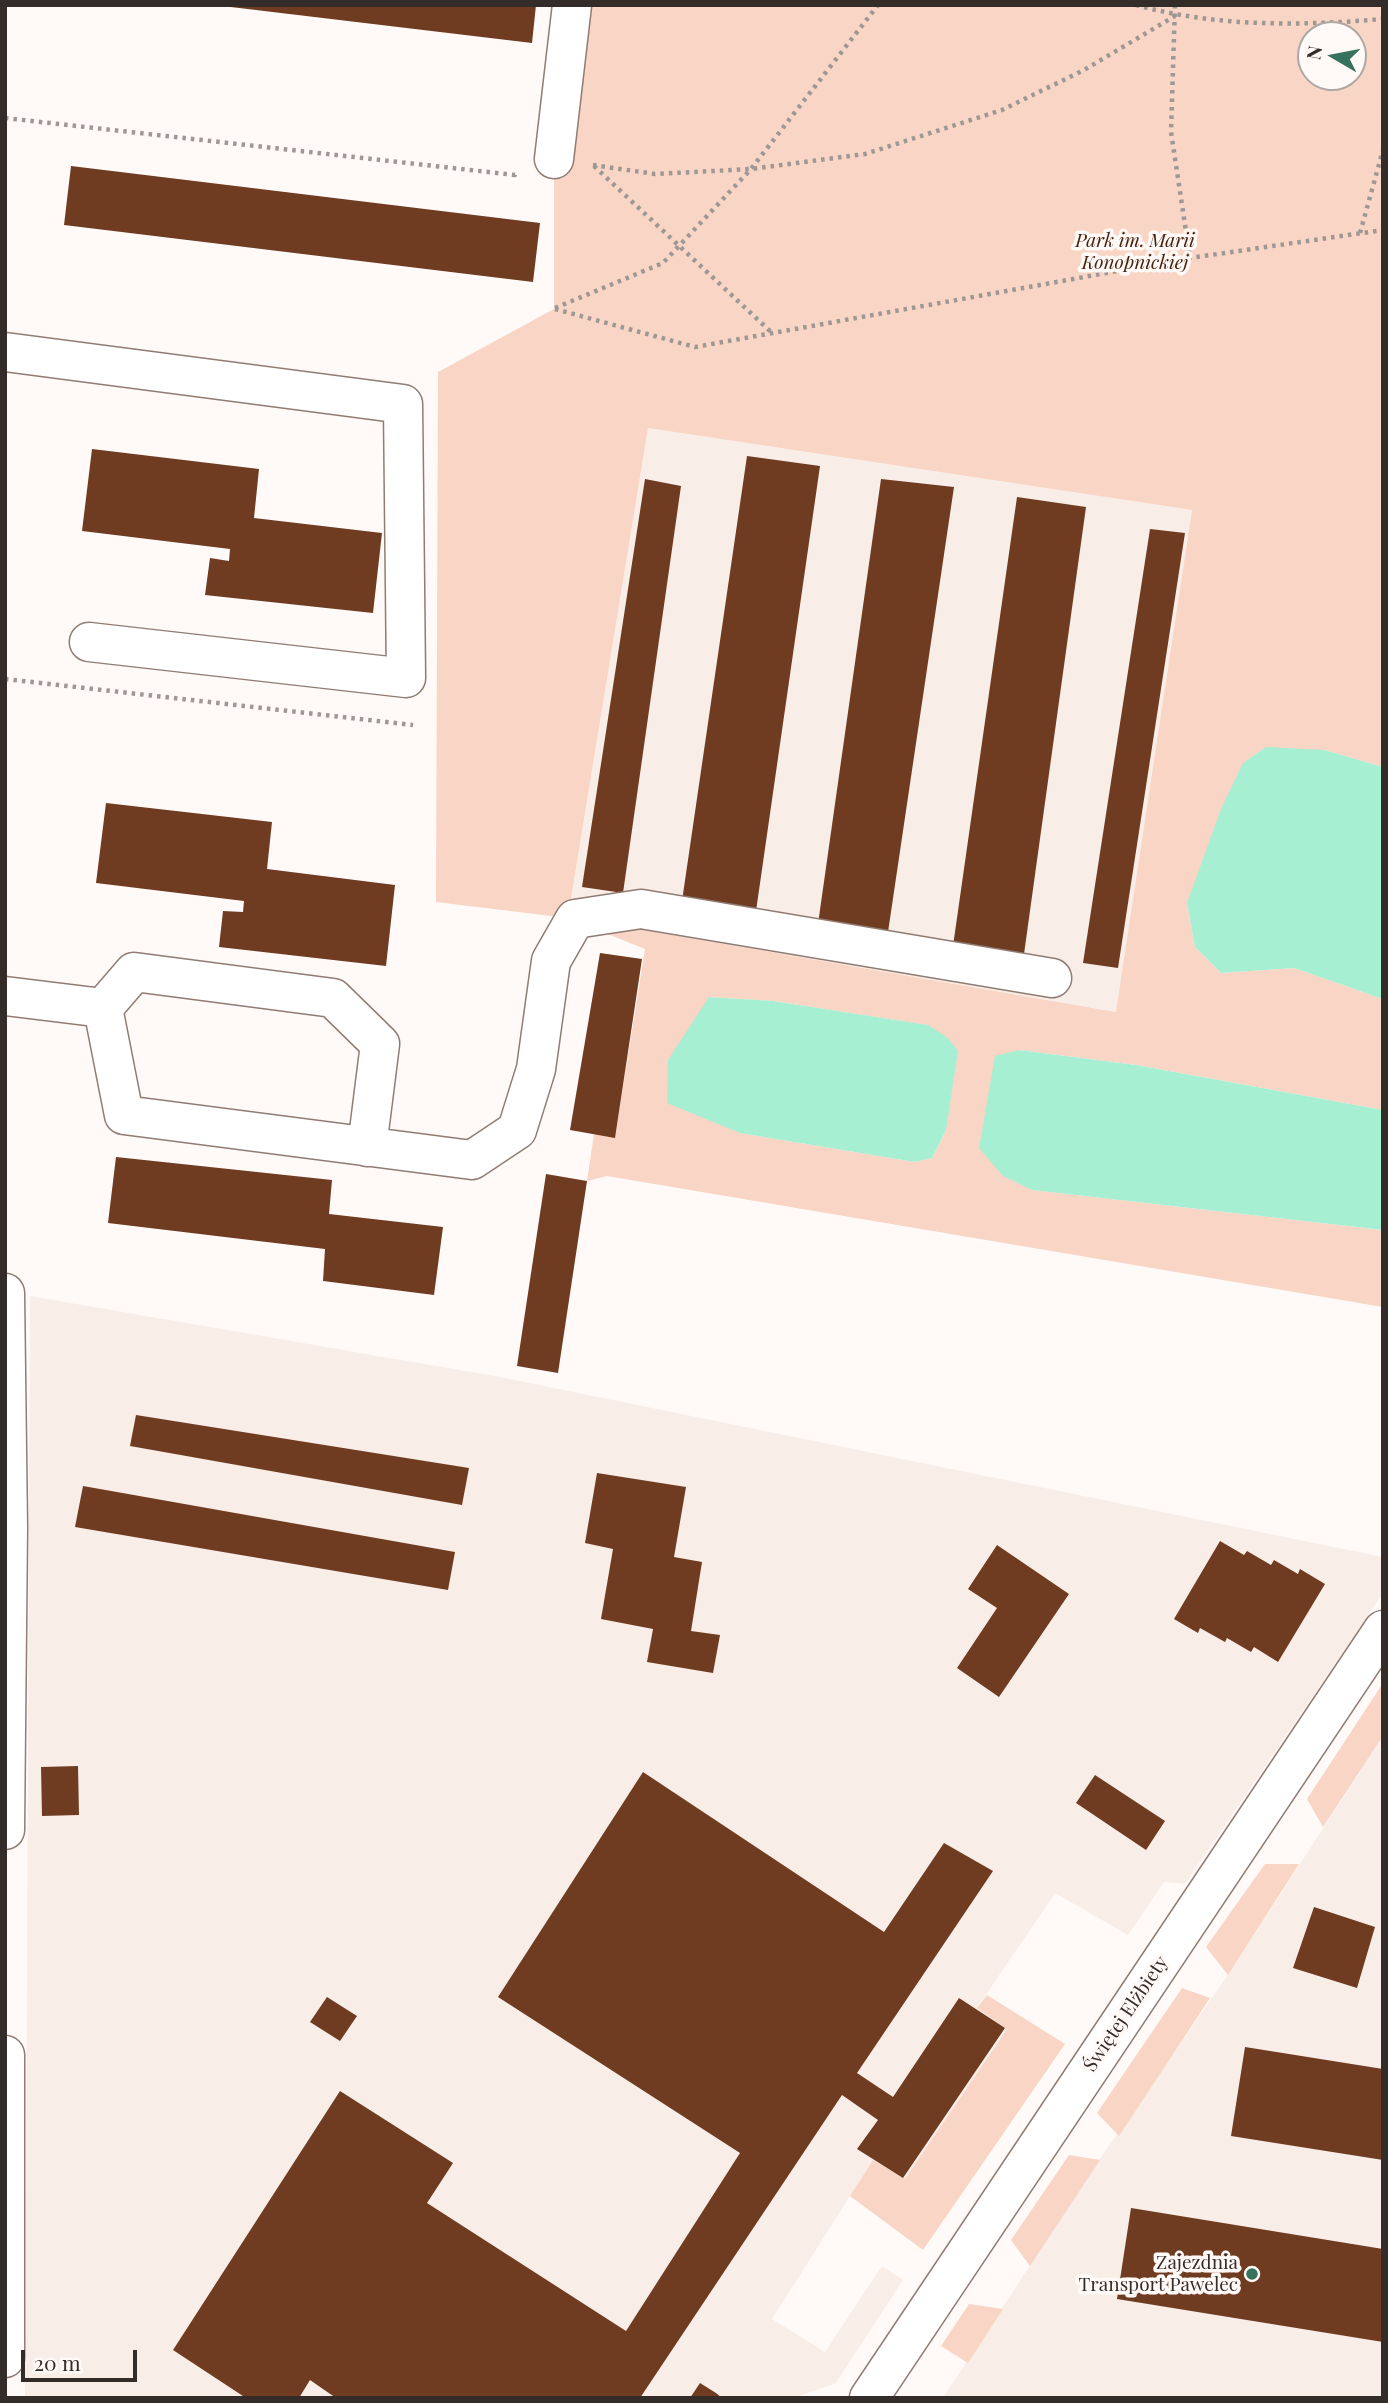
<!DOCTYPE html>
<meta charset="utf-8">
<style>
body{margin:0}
#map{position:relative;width:1388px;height:2403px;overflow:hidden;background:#fffaf8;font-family:"Playfair Display",serif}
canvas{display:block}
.frame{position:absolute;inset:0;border:7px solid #342c28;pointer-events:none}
.north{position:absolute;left:1297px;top:21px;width:70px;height:70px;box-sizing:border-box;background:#fffaf8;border:2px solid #aea8a5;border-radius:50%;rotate:280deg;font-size:19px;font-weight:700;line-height:28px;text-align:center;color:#342c28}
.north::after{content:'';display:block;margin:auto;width:24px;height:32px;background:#36725d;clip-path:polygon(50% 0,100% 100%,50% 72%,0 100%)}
.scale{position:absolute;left:21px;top:2350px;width:116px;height:32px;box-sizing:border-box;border:4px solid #342c28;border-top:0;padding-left:9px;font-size:21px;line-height:24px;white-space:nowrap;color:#342c28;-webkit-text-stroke:5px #fffaf8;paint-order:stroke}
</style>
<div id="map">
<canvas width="1388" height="2403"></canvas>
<div class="frame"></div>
<div class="north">N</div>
<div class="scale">20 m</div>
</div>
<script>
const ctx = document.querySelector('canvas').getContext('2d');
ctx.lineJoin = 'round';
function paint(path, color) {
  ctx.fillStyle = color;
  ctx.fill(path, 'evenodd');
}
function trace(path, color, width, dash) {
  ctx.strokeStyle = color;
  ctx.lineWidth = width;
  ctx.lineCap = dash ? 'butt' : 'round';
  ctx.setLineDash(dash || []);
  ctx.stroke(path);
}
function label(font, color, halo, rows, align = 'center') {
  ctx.font = font + ' "Playfair Display",serif';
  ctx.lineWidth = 7;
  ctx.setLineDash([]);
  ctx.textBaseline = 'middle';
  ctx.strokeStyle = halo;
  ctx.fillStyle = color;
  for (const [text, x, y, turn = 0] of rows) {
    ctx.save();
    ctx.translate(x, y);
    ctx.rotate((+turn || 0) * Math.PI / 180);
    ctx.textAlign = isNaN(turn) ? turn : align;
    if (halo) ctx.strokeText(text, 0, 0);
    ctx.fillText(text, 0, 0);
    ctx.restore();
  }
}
const built = new Path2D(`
 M648,428l544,82 -75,502 -549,-94z
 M30,1296l470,81 883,180v36l-198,291 -21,-2 -36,53 -73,-42 -78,115 30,20 -102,152 -32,-20 -101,159 53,33 57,-86 21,14 -67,103 -43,15h-768z
 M1383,1736v662h-440l156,-238 129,-185z`);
const green = new Path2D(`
 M572,5h811v762l-59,-17 -137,153 8,44 26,26 73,-5 89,31v111l-247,-45 -117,-15 13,140 351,40v77l-776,-131 -20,5 7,-47 21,3 30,-188 -77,-31 -132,-16 2,-530 116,-63v-150zM1311,35h42v42h-42zM648,428l544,82 -76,502 -548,-95zM709,997l64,4 154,24 19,105 -14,28 -17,4 -175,-29z
 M1383,1683v53l-60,91 -16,-28z
 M1265,1864h34l-71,111 -22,-28z
 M1182,1988l28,10 -91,138 -22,-23z
 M987,1995l78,49 -142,206 -73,-54 23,-36 32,19 102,-150 -30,-21z
 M1069,2155l31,5 -70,106 -19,-26z
 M969,2304l34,5 -35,54 -27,-17z`);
const water = new Path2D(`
 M1266,747l58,3 59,17v232l-89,-31 -73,5 -26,-26 -8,-44 34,-94 22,-46z
 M709,997l64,4 155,24 20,13 10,13 -12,79 -14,28 -17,4 -175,-29 -73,-30 1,-43z
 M1019,1050l117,15 247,45v120l-351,-40 -29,-14 -24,-28 16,-92z`);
const building = new Path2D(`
 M214,5h322l-4,38z
 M71,166l469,57 -7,59 -469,-57z
 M92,449l167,20 -5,49 128,15 -9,80 -168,-18 5,-37 19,3 1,-12 -148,-18z
 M747,456l73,10 -64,445 -74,-10z
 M645,479l36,7 -58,407 -41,-6z
 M881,479l73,8 -66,445 -70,-8z
 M1017,497l69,10 -62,447 -71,-8z
 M1150,529l35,4 -67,435 -35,-5z
 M106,803l166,19 -5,47 128,16 -9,81 -167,-19 4,-36 20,1 1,-11 -148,-18z
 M600,953l42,6 -27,179 -45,-8z
 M116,1157l216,23 -3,34 114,13 -9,68 -111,-14 2,-32 -217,-26z
 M546,1174l41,7 -29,192 -41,-7z
 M136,1415l333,53 -7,37 -332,-59z
 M597,1473l89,14 -12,70 28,5 -11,69 29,4 -7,38 -66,-11 6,-33 -52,-10 12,-70 -28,-6z
 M83,1486l372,66 -7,38 -373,-63z
 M1220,1541l24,14 3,-4 24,14 3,-5 24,14 2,-5 25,15 -47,78 -24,-15 -3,5 -24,-14 -2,4 -25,-14 -2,5 -24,-14z
 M997,1545l72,49 -70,103 -42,-29 40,-60 -29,-19z
 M78,1766l1,49 -37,1 -1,-49z
 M643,1772l241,160 60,-89 49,28 -136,202 36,24 66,-99 46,30 -102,150 -46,-29 21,-29 -36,-25 -202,303h-304l-26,-18 -11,18h-53l-73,-48 167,-259 113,72 -26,40 199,128 114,-178 -242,-156z
 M1095,1775l70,46 -19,29 -70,-47z
 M1314,1907l61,20 -18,61 -64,-20z
 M327,1997l30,19 -17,25 -30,-19z
 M1245,2047l138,22v91l-152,-24z
 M1131,2208l252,41v93l-266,-43z
 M700,2383l16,10 6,5h-32z`);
const path = new Path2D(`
 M1136,5c80,22 165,21 247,14
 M1175,5l-4,127 19,126
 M5,118l510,57 1,-4
 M593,165l62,9 96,-5 114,-15 137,-44 82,-40 91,-54
 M594,166l177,166
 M1360,233l23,-83
 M555,308l108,-45 88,-94 127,-164
 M555,309l140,38 495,-89 193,-28
 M5,679l408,46`);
const minor = new Path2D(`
 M554,159l18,-154
 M5,352l398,52 3,274 -317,-36
 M5,996l98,12 21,107 348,45 45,-30 19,-61 15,-108 24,-42 66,-10 411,69
 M103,1008l31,-36 199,26 47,46 -13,103
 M5,1293l3,235 -3,302
 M5,2055v303
 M869,2398l514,-768`);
const markers = [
 [1252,2274,7,"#36725d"]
];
const parkNames = [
 ["Park im. Marii",1135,241],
 ["Konopnickiej",1135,263]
];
const streetNames = [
 ["Świętej Elżbiety",1126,2014,-56]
];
const poiNames = [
 ["Zajezdnia",1238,2263],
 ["Transport Pawelec",1238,2285]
];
paint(built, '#f9ede7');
paint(green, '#f8d5c4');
paint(water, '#a7efd3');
paint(building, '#6f3c21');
trace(minor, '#907c73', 41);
trace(path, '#9e9794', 4.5, [3.5, 5]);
trace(minor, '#fff', 38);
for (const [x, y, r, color] of markers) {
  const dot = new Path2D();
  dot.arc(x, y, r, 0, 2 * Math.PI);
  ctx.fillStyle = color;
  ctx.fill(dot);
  trace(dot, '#fffaf8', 2.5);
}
label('italic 19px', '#48210c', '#fffaf8', parkNames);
label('19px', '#342c28', '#fffaf8', streetNames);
label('19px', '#342c28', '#fffaf8', poiNames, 'right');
</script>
